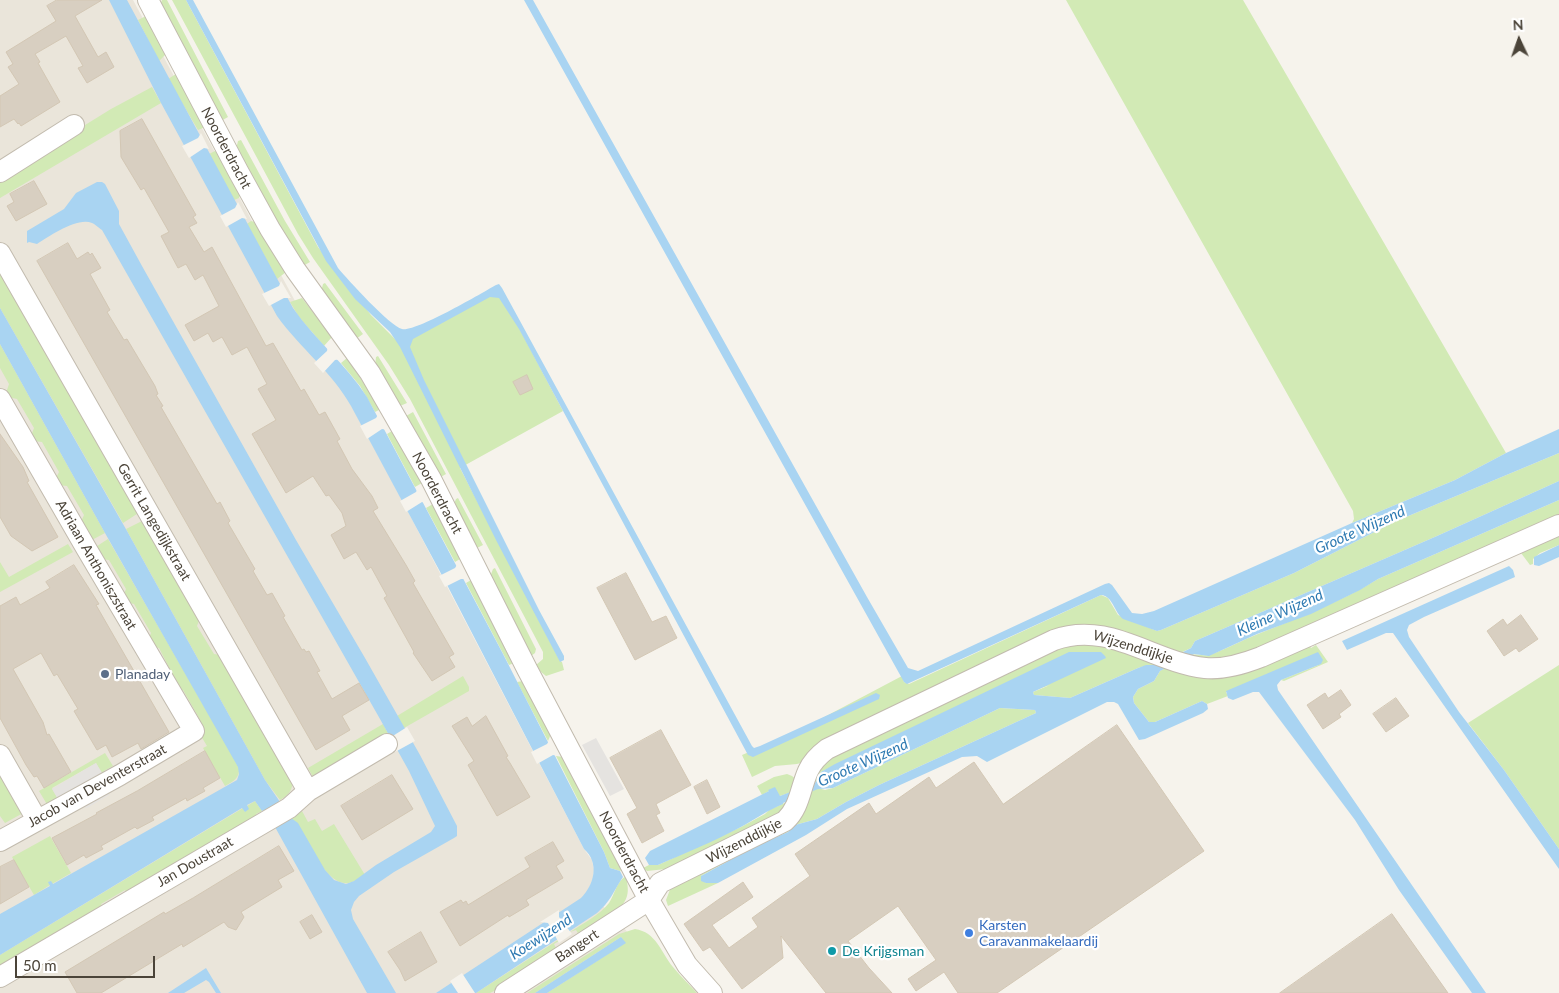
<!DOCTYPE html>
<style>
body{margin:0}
#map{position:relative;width:1559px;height:993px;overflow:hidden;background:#f6f3ec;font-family:Lato,sans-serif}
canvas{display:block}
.north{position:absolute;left:1494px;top:15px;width:50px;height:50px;-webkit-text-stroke:4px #fff;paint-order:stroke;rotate:357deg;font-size:14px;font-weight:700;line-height:20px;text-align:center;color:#4b4439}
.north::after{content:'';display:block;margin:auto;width:18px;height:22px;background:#4b4439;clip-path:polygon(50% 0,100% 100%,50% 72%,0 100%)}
.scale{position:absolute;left:15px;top:956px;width:140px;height:22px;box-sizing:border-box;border:2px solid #4b4439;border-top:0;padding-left:6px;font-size:15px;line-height:18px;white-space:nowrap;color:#4b4439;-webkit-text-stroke:4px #fff;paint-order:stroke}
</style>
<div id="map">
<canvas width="1559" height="993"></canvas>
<div class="north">N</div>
<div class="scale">50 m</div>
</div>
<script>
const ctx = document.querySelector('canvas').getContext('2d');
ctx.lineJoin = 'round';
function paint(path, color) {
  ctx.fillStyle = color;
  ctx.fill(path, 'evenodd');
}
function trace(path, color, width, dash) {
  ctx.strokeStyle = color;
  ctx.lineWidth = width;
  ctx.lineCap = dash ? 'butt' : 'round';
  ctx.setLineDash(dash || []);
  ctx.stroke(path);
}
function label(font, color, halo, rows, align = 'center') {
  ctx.font = font + ' Lato,sans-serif';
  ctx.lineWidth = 4.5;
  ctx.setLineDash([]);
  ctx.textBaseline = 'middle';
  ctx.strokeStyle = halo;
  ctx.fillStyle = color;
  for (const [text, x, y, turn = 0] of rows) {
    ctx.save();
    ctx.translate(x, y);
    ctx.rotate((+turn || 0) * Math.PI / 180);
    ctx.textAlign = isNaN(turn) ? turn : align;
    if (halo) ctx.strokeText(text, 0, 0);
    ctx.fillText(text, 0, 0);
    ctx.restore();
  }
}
const residential = new Path2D(`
 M0,0h133l260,483 191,366 8,11 2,10 -1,9 -5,11 46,49 -81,54h-553z`);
const green = new Path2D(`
 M162,0h5l61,117 -7,4 -61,-116z
 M172,0h14l132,247 53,68 25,25 103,-50 64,121 -103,57 100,193 2,1 2,8 -18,6 -5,-4 -5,-7 7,-6v-7l-133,-253 -21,-34 -76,-107 -15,-24z
 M1066,0h177l263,453 -51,27 -103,43 2,-4 -1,-8z
 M146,16l20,38 -7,7 -21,-41z
 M176,74l27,51v3l-5,2 -30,-51z
 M152,87l9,16 -161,95v-17l79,-47 -2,-4 34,-21z
 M241,140l44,81 25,41 -7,4 -23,-37 -44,-80 2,-8z
 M215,151l2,1 23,43 -1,3 -5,2 -25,-46z
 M251,221l4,1 31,50 -9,7 -30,-55z
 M0,275l5,1 135,236 -17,11 -123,-215z
 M325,283l38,51 -7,5 -35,-47 2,-8z
 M302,298l30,39 -8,9 -25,-29 -9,-15z
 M0,344l105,189 -15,8 -10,-17 4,-9 -17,-29 -9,-1 -3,-5 4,-8 -17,-30 -9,-1 -2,-5 3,-8 -17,-29 -9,-2 -2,-4 3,-9 -9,-16z
 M378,356l29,47 -7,3 -25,-40 1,-9z
 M347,358l34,51 -6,3 -15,-26 -19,-23z
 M413,412l33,62 -7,4 -33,-62z
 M392,431l30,52 -7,4 -28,-53z
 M1559,453v28l-122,55 -242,105 -4,7 -13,6 -82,-26 -292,134 -7,2 -22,2 -23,11 -10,-22 54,-23 106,-56 2,6 5,2 192,-89 7,3 10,17 39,16 4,-1 133,-57 100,-51z
 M458,498l25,47 -8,4 -22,-43 3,-7z
 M1559,500v16l-333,146 -40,-5c12,-6 17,1 26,-3 16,-6 31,-14 46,-20 42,-17 82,-32 120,-55z
 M433,504l27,52v3l-5,3 -29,-54z
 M144,520l56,98 -3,8 17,28 7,1 72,127c-2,11 -5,13 -13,18l-15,-20 -139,-251z
 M1559,531v14l-19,8 -7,6v5l-3,1 -12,-16z
 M108,539l131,228c1,11 -5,14 -14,19l-22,-38 4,-2 -6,-10 -3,-17 1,-1 -16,-28 -2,1 -22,-43 -9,-2 -3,-4 4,-9 -17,-29 -9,-2 -3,-4 4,-9 -17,-29 -9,-1 -6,-11z
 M68,544l5,8 -73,40v-30l9,15z
 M495,568l41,81 -1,4 -4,3 -41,-79 3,-8z
 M471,580l43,83 -5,2 -43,-82z
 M1081,639l82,23c-8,5 -17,3 -25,6l-68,30 -36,-3 -1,-3 17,-7 -167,57 -62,30 -5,10 -6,2 12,-22 172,-87z
 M1309,644l2,4 5,-3 12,17 -44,19 -3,-1 40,-16 -95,28 2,4 -21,8 -5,-3 -47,21h-6l-15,-19 -1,-6 5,-8 16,-8 6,-10 11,-6 20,7z
 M1559,665v184l-55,-79 -36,-47z
 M463,676l6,11v4l-65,37 -7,-12z
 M523,681l28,53 -3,7 -31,-59z
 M1000,708l35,2 1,3 -157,72 -33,17 -29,17 -22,6 -7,7 -32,14 -55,30 5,7h12l-50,23 -2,-6 5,-13 136,-94 11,-5 7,2 8,-2z
 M383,724l7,13 -77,40 -5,-9z
 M105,753l8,13 -9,5 1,3h-3l-6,-11 -44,25 6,11 -10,7 -9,-15z
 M556,756l7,1 60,112 -3,2 -10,-3 -6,-16z
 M0,767l25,45 -20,11 -5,-7z
 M787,774l5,2 5,4 -3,11 -14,5 -11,-5 -7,4 -5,-9 17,-9z
 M791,800l-7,11 -118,58 -19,2 -4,-3 6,-3h9l83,-38 24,-13 4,-4z
 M255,801l7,10 -6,3v2l-129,77 -2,-3 -24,14 2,4 -103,61v-14l243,-147 2,4 2,-6z
 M302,811l6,11 7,-3 7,12 12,-7 31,51c-7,4 -13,9 -21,8 -19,-1 -43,-50 -53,-65z
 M50,836l21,37 -19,11 -1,-3 -1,4 -16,10 -22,-38z
 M626,876c1,7 3,13 1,20 -4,16 -34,30 -48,39l-3,-5 -6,2c12,-8 30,-17 39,-29 6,-9 7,-21 17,-27z
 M635,929c21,3 26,23 38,38 7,9 16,17 24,26h-150l78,-50 -4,-6 -86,56h-8l92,-59z
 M558,940l1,1 -5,3 3,6 -63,41 -4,2h-14z`);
const parking = new Path2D(`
 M596,738l28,51 -14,7 -28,-51z
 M96,763l15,24 -2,8 -22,13 -28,-7 -7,-12z`);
const water = new Path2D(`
 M109,0h18l166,308c22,32 53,56 74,89l135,255 102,200 6,16 10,3 3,6c-10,15 -12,24 -26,36l-121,80h-40l145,-95c13,-13 19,-35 3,-49l-139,-268 -94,-175c-19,-34 -51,-58 -74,-90l-116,-213z
 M186,0h7l145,268c10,12 52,58 64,61 12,4 80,-36 94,-44l3,-1 3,4 250,458 2,2 6,-2 116,-53 4,2 -1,4 -126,58 -5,-2 -229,-426 -20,-31 -9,-1 -77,42 -3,8 14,33 115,230 25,46v4l-4,2 -64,-122 -96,-193 -10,-15 -35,-33 -29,-38z
 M524,0h9l334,597 41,71 10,3 187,-87 4,-1 3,2 20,28 10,1 12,-3 198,-88 103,-43 51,-27 53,-24v24l-165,69 -100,51 -133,57 -4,1 -34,-12c-9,-7 -10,-23 -22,-24l-194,89 -3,-2z
 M97,182h5l3,2 14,27v13l23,42 154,274 69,118 55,97 37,71v10l-3,2 -60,34 -35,24 -5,6 -3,8 2,9 43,74h-29l-92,-166 -11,-17 -2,1 -7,-10 -8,4 2,4 -4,3 -3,-4 -242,147v-41l50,-28 -2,-4 3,-1 2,3 184,-104 2,-6 -1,-7 -133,-234 -105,-189v-36l127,223 138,249 26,38 7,5 27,47 9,10 12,4 8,-3 22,-16 55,-33 4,-6 -26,-55 -29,-52 -278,-489c-3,-2 -7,-6 -10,-7 -15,-6 -42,13 -55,21l-8,-2 -2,1v-12l37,-22 12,-16z
 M1559,481v19l-181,79 -18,11 -49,24 -54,20 -48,22 -15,-2 -34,17 -6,10 -16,8 -5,8 1,6 15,19h6l47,-21 5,3 1,5 -5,4 -58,26 -6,1 -21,-36 -4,-2h-7l-120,60 -10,-6 -15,1 -115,52 -41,26 -88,48h-12l-5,-2v-5l55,-30 32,-14 7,-7 22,-6 29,-17 33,-17 157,-72 -1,-3 -35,-2 -167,80 -15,1 -35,14v1c-15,6 -29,16 -44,24 -26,14 -54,25 -81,37h-9l-4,-7 5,-7 119,-60 -1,-1 7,-3 5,9 36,-14 5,-10 14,-8 234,-112h32l4,4 1,2 -73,34 1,3 36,3 68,-30 8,-3h11l34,-17 4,-7 242,-105z
 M1559,545v12l-20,9 -5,-1v-8z
 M1509,566l4,4 2,7 -91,40 -15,8 -2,5 2,7 50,75 45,58 55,79v20l-166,-236h-7l-39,17 -5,-9z
 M1318,652l5,8 -2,4 -40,16 -4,5 1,5 208,303h-14l-73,-103 -44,-70 -96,-128h-6l-20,8 -5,-2 -2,-7z
 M621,937l5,6 -79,50h-12z
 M206,968l15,25h-5l-7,-11 -3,-2 -22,13h-16z`);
const pier = new Path2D(`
 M201,133l8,16 -5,-1 -15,10 -7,-12 16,-8z
 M238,202l9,17 -5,-1 -16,9 -6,-11 15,-8z
 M281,281l10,17h-7l-15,8 -7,-12 17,-8z
 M328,346l13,13 -6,1 -12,13 -9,-10 13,-12z
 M379,413l9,17 -6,-1 -15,10 -7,-13 16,-8z
 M418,488l8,15 -4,-1 -16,10 -6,-11 16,-9z
 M458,563l9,16h-6l-16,8 -6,-11 16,-8z
 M407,727l8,14 -20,11 -7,-13z
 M550,739l9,17 -6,-1 -16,9 -6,-12 16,-8z
 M559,910v7l13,17 -13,9 -11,-20 -8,-1z
 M462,973l13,20h-17l-8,-12z`);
const building = new Path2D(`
 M57,0h45l-27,16 23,41 8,-5 8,15 -27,16 -9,-15 5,-2 -17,-30 -31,18 5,8 -2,1 22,39 -39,24 -2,-3 -1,1 -4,-5 -14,8v-31l19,-12 -11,-17 5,-3 -7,-12 50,-31 -9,-15z
 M142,119l54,96 -3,2 4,6 -8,4 15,25 8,-5 54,99 7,-3 28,48 3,-2 15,26 6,-3 15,27 -3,2 15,28 20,27 6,12 -5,3 33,54 9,16 -2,2 41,71 -5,3 6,10 -23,14 -19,-28 1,-1 -30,-54 3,-2 -16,-29 -4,3 -11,-18 -12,7 -13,-24 15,-9 -4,-13 -13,-18 -3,1 -13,-20 -27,17 -34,-59 24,-14 -18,-31 9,-5 -20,-37 -15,8 -10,-18 -9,5 -5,-9 -14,8 -9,-16 34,-19 -16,-31 -8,5 -9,-16 -8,4 -17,-32 8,-4 -25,-44 -3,2 -20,-33 -1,-26z
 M34,181l13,23 -31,17 -9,-15 7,-4 -4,-8z
 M68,243l9,16 11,-7 2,3 2,-2 9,15 -11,6 20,36 -3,2 17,28 3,-1 28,47 3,8 -2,1 7,11 -2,1 56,97 3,-2 10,19 -2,2 27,46 -2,2 14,24 5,-2 13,23 -2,1 19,33 2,-1 2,3 3,-1 11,20 -3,1 15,27 27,-16 10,17 -27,16 8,14 -34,20 -279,-489z
 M527,375l6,14 -13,6 -7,-13z
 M0,434l23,33 6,14 -2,1 31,55 -26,14 -21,-15 -11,-19z
 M74,565l25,39 -3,1 73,127 -28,17 -3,-6 -26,14 -6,-12 -9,5 -23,-39 4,-2 -21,-35 -3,2 -13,-23 -28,16 30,53 4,13 2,-1 22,38 -27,16 -7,-12 -3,1 -8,-12 -26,-47v-112l16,-9 4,8 30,-17 -4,-6z
 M626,573l26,49 14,-6 11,22 -42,22 -38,-72z
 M1521,615l17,24 -19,13 -3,-4 -12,8 -17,-25 16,-12 4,6z
 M1341,690l10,15 -12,9 2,3 -18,12 -16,-24 18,-12 3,5z
 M1396,698l13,18 -23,16 -13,-18z
 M486,716l22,40 -2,1 4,6 20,34 -33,19 -29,-51 6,-4 -22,-35 15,-9 5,9z
 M1117,725l87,126 -207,142h-39l-14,-21 -28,19 -8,-12 28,-19 -38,-54 -50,35 21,27 23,25h-66l-45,-57 2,22 -41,31 -32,-42 -7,4 -19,-27 59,-42 10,15 -41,28 17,23 29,-21 -6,-9 58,-42 -15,-22 74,-51 7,11 53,-37 7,11 38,-26 29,42z
 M661,730l30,55 -35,19 4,9 -4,2 8,16 -22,12 -15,-29 10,-6 -27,-50z
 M205,751l15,27 -17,10 2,3 -18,10 -1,-3 -34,19 2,3 -17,9 -2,-2 -34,19 2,3 -17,9 -2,-3 -17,10 -15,-27 45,-24 -1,-1 41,-22z
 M392,775l21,34 -51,31 -21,-34z
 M707,780l13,27 -13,7 -13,-27z
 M553,842l11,19 -8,5 7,12 -37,22 3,5 -20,12 -1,-2 -48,31 -20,-34 21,-12 2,3 3,-2 2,4 62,-38 -5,-9z
 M279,846l15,25 -16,9 4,7 -41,25 3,5 -8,13 -8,-3 -4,-5 -41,25 -1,-3 -81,49h-24l-12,-21 99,-60 1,2 28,-16z
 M14,860l15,27 -29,17v-37z
 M1392,914l56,79h-168z
 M312,915l10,17 -12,7 -10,-17z
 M421,932l16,30 -32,19 -5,-11 -12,-18z`);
const minor = new Path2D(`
 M148,0l90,171 32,58 25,40 75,104 61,106 96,190 122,231 38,65 25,28
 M0,172l74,-47
 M0,253l308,538
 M0,399l86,149 108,183 -74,44 -120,66
 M0,755l37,65
 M0,977l289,-169 19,-17 79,-47
 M505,993l144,-93 11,-17 125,-62c15,-14 15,-32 23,-50 4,-9 11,-16 19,-22l227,-109c55,-20 98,22 151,28 19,2 38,-4 56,-11l298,-132`);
const markers = [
 [105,674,5,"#5c6f8a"],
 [969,933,5,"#3f7fe0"],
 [832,951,5,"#0f9aa8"]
];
const streetNames = [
 ["Noorderdracht",226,148,62],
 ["Noorderdracht",437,493,62],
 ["Gerrit Langedijkstraat",154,522,60],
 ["Adriaan Anthoniszstraat",96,565,60],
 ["Wijzenddijkje",1133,647,17],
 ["Jacob van Deventerstraat",97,786,-29],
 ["Wijzenddijkje",744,841,-27],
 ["Noorderdracht",624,852,62],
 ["Jan Doustraat",195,862,-30],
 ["Bangert",577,946,-33]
];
const serviceNames = [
 ["Planaday",115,674]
];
const shopNames = [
 ["Karsten",979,925],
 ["Caravanmakelaardij",979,941]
];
const cultureNames = [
 ["De Krijgsman",842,951]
];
const waterNames = [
 ["Groote Wijzend",1360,530,-24],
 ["Kleine Wijzend",1280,613,-24],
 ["Groote Wijzend",863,763,-24],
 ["Koewijzend",541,937,-33]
];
paint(residential, '#eae5da');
paint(green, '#d2eab5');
paint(parking, '#e5e3e0');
paint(water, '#a9d4f2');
paint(pier, '#f6f3ec');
paint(building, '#d8cfc1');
trace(building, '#d3c7b4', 1);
trace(minor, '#c2bbae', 22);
trace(minor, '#fff', 20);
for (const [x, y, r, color] of markers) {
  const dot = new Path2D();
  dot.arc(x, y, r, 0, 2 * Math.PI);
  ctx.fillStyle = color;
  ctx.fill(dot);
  trace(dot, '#fff', 2);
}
label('14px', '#4b4439', '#fff', streetNames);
label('14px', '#4e5e75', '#fff', serviceNames, 'left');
label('14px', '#366cbe', '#fff', shopNames, 'left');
label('14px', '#0d838f', '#fff', cultureNames, 'left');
label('italic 15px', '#2e7ab2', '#fff', waterNames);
</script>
